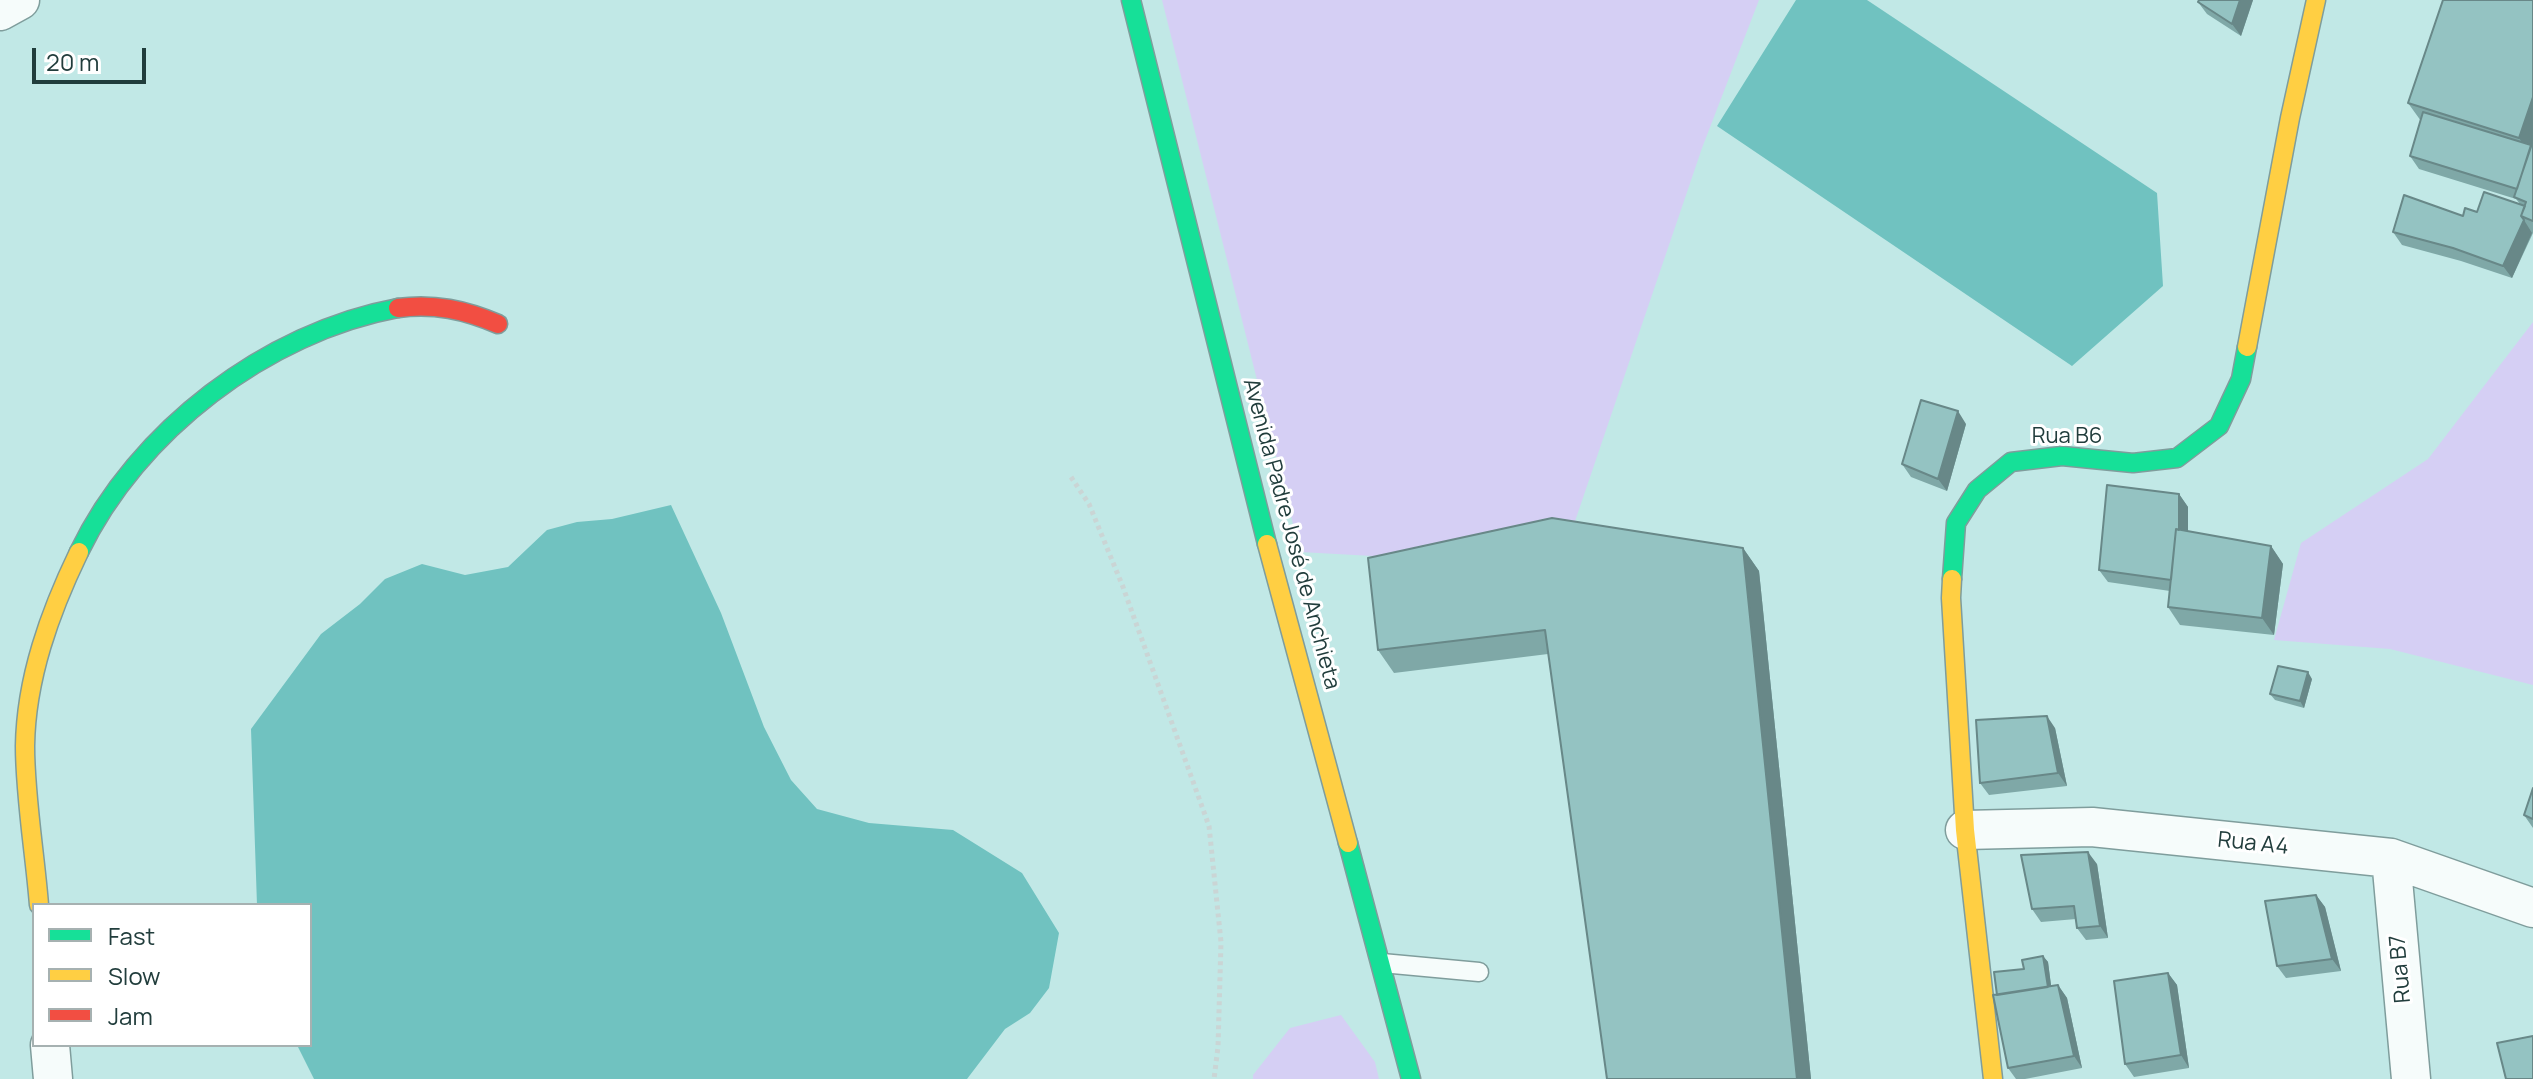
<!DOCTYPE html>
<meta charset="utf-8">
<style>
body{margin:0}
#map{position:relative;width:2533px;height:1079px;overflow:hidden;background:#c1e8e6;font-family:Manrope,sans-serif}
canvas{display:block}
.legend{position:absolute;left:32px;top:903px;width:280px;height:144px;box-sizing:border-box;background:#fff;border:2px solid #a6b1b1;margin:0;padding:10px 14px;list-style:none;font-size:24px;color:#213d3c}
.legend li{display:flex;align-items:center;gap:16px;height:40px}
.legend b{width:40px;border:2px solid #a6b1b1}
.scale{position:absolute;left:32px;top:48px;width:114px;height:36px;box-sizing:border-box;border:4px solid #213d3c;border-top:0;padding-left:10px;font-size:24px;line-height:28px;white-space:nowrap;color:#213d3c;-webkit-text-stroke:6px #fff;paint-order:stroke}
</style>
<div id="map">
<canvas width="2533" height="1079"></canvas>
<ul class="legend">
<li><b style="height:10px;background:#16e098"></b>Fast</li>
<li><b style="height:10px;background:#ffcf43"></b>Slow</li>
<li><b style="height:10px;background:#f24e42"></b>Jam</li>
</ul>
<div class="scale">20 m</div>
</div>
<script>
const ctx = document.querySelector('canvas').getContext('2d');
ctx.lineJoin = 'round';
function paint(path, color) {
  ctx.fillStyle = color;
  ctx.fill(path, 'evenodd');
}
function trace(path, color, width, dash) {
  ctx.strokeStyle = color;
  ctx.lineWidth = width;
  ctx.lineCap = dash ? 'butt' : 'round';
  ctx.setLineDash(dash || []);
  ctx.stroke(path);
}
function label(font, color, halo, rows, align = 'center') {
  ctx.font = font + ' Manrope,sans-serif';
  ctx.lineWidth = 6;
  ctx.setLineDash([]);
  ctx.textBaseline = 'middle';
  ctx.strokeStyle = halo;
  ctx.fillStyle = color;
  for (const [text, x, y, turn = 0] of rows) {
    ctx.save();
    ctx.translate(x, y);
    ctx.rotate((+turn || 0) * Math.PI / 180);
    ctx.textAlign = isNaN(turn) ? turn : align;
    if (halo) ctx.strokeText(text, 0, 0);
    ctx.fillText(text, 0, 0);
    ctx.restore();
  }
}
const green = new Path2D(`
 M1162,0h597l-57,148 -147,432 -164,-23 -91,-5z
 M2533,322v363l-143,-36 -116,-9 27,-97 127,-84z
 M1341,1015l34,47 4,17h-126v-4l37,-47z`);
const water = new Path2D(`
 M1796,0h71l290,193 6,93 -91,80 -355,-240z
 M671,505l50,108 43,114 27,53 26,29 52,14 84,7 69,43 37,60 -10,55 -19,25 -25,16 -38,50h-653l-17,-34h13v-140h-53l-6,-176 70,-95 39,-30 25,-25 37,-15 43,11 43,-8 39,-37 30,-8 35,-3z`);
const path = new Path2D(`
 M1071,477l18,27 34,83 86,239 12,116 -3,105 -4,32`);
const lane = new Path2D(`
 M1382,963l97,9`);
const street = new Path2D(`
 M0,11l20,-11
 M1965,830l127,-3 299,31 142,50
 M2391,858l20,221
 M50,1045l3,34`);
const fast = new Path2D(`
 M1131,0l136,544
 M79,552c58,-121 188,-220 319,-244
 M1952,579l4,-56 21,-33 34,-28 51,-6 71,7 44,-5 42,-32 22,-47 6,-32
 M1348,843l63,236`);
const slow = new Path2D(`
 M2247,347l43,-229 26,-118
 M1267,544l81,299
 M1952,579l-1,19 14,232 28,249
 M39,905c-4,-51 -14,-108 -14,-159 1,-68 25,-134 54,-194`);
const jam = new Path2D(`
 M398,308c36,-5 67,2 100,16`);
const wall = new Path2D(`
 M2199,0h54l-12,36 -34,-22 -9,-12z
 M2533,0v233l-21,45 -51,-17 -59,-16 -9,-13 84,-20 43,-8 -4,-5 -97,-30 -9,-13 11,-35 -13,-18z
 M1966,424l-19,67 -36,-14 -9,-13z
 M2179,494l9,13v24l83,15 12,18 -9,71 -94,-10 -12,-18 2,-16 -62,-9 -9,-12z
 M1743,548l16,23 52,508h-204l-59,-425 -154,19 -16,-23z
 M2312,679l-8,29 -29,-8 -5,-6z
 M2055,728l12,58 -78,9 -9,-12z
 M2533,788v40l-9,-13z
 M2097,864l11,74 -22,2 -9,-12 -1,-9 -35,3 -9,-13z
 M2316,895l9,12 16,64 -55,7 -9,-12z
 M2043,956l5,6 3,24 7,-1 9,13 15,70 -57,11h-9l-8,-11 -11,-73 27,-26z
 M2168,973l9,12 12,83 -55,9 -9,-13z`);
const shadedWall = new Path2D(`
 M2240,0h13l-12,36 -9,-12z
 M2533,97v54l-2,5 -12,-18z
 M2524,220l8,13 -20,45 -9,-12z
 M1958,411l8,13 -19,67 -9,-12z
 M2179,494l9,13v40l-9,-12z
 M2271,546l12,18 -9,71 -12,-17z
 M1743,548l16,23 52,508h-14z
 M2308,672l4,7 -8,29 -4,-7z
 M2047,716l8,12 12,58 -9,-13z
 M2088,852l9,12 11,74 -8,-12z
 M2316,895l9,12 16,64 -9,-12z
 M2043,956l5,6 5,38 -5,-7z
 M2168,973l9,12 12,83 -8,-13z
 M2058,985l9,13 15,70 -8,-12z`);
const building = new Path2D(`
 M2199,0h41l-8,24 -34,-22z
 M2443,0h90v97l-14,41 -111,-35z
 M2423,112l108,33 -14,44 -107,-33z
 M2533,141v80l-12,-5 5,-14 -12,-5z
 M2484,192l41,14 -4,10 3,4 -21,46 -50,-18 -60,-16 11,-37 59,21 2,-8 12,4z
 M1921,400l37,11 -20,68 -36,-15z
 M2107,485l72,9v36l-3,-1 -5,51 -72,-10z
 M1552,518l191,30 54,531h-190l-62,-449 -167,20 -10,-92z
 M2176,529l95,17 -9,72 -94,-11z
 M2278,666l30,6 -8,29 -30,-7z
 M2047,716l11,57 -78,10 -4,-63z
 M2533,788v31l-9,-4z
 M2088,852l12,74 -23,2 -3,-22 -42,3 -11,-54z
 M2316,895l16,64 -55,7 -12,-65z
 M2043,956l5,31 -51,8 -3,-23 30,-3 -2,-9z
 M2168,973l13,82 -56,9 -11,-83z
 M2058,985l16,71 -66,12 -15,-73z
 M2533,1036v43h-27l-9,-36z`);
const streetNames = [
 ["Rua B6",2067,437],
 ["Avenida Padre José de Anchieta",1291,534,75],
 ["Rua A4",2253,844,6],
 ["Rua B7",2401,969,-95]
];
paint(green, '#d5cff4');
paint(water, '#70c2c0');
trace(lane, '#7f9d9c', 21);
trace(street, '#7f9d9c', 41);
trace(fast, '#7f9d9c', 21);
trace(slow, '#7f9d9c', 21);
trace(jam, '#7f9d9c', 21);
trace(path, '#cad5d5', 5, [4, 4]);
trace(lane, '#f6fcfb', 18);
trace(street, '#f6fcfb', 38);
trace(fast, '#16e098', 18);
trace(slow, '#ffcf43', 18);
trace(jam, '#f24e42', 18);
paint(wall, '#7fa8a7');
paint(shadedWall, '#688888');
paint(building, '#94c3c2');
trace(building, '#688888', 2);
label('22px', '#213d3c', '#fff', streetNames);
</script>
